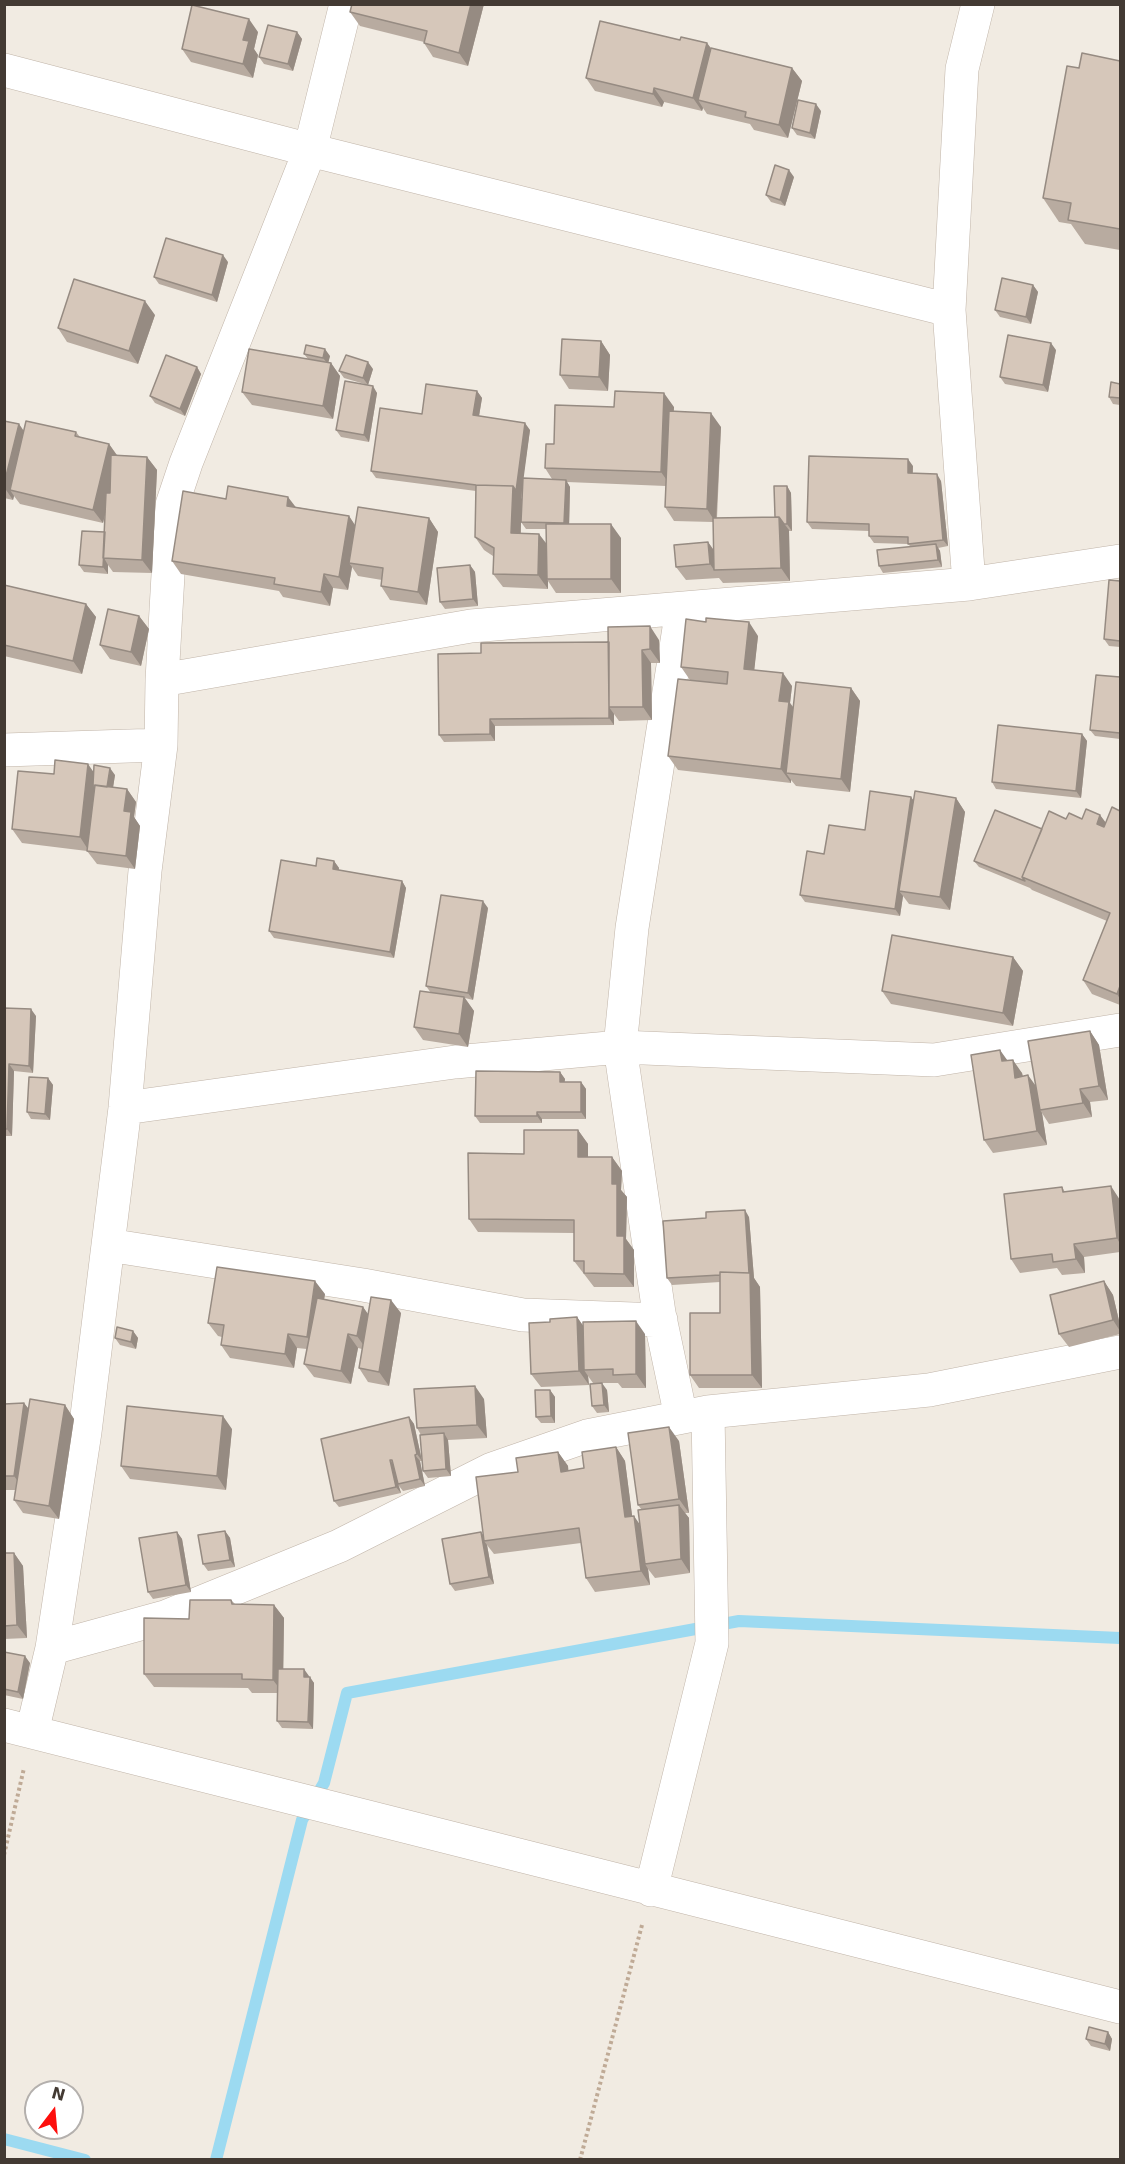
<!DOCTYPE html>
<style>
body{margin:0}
#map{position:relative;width:1125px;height:2164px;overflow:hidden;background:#f1ebe2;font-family:"DejaVu Sans",sans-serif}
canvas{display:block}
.frame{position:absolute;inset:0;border:6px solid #433a33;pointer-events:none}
.north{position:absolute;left:24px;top:2080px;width:60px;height:60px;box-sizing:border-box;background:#fff;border:2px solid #b4b0ad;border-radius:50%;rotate:16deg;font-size:16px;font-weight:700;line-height:24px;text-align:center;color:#433a33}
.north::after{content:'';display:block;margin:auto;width:21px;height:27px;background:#fd0f0d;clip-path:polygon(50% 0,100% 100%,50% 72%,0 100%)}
</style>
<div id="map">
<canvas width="1125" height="2164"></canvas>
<div class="frame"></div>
<div class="north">N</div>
</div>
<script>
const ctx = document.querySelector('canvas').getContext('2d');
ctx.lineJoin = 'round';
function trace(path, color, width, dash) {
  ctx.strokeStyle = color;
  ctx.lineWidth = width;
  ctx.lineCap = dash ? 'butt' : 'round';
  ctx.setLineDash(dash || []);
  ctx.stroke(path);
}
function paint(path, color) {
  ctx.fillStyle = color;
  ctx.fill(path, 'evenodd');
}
const stream = new Path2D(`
 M4,2139l81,21
 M216,2160l86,-340 22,-37 23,-90 392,-72 381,17`);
const path = new Path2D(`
 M4,1855l20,-87
 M580,2160l62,-235`);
const minor = new Path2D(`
 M4,70l306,80 639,160
 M969,584l-20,-274 13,-241 16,-65
 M162,680l309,-54 498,-42 151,-23
 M4,750l157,-5
 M125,1108l330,-46 165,-15 314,13 186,-30
 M108,1245l255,40 160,30 138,5
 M681,1417l-22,-104 -39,-266 12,-119 50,-319
 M52,1648l113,-31 174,-71 153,-77 95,-33 121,-24 221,-22 191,-38
 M4,1725l1116,282
 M32,1732l20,-84 33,-216 23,-187 17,-137 20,-237 16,-126 1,-65 10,-175 14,-42 124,-313 36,-146
 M651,1890l61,-247 -4,-231`);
const wall = new Path2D(`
 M352,4h132l-16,62 -35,-9 -9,-14v-1l-64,-16 -10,-14z
 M258,32l-4,17 4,6 -5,23 -62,-16 -9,-13z
 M297,32l5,7 -9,32 -29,-7 -5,-7z
 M680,40l27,3 4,5 81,20 10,13 -14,57 -34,-8 -4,-6 -43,-10 -4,-6 -1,3 -38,-9 -2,5 -67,-16 -9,-13z
 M1120,61v189l-35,-6 -14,-20 -12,-2 -16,-24 36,-130z
 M821,111l-6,28 -18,-4 -5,-7z
 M794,177l-9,29 -14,-4 -5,-7z
 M228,262l-11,40 -58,-18 -5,-7z
 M1033,285l5,7 -7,32 -31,-7 -5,-7z
 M155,315l-17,49 -71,-22 -9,-14z
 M601,341l9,14 -2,36 -39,-2 -9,-14z
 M1056,350l-8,42 -43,-8 -5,-7z
 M304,354l26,2 -2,6 3,1 9,13 -7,43 -81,-14 -10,-13 66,-33z
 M197,367l4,7 -16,42 -30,-13 -5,-7z
 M373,369l-5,16 9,8 -8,49 -28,-5 -5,-7 32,-45 -24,-7 -5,-7z
 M1120,384v21l-7,-1 -4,-7z
 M477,391l5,7 -3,18 51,14 -7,48 29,1 -7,-11 9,-24 60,-37h60l-1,4 48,16 -4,91 58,-1 12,-31 4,7 1,38h-3l1,50 -67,2 -4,-5 -33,2 -10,-13 32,-25 5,7v-27l-39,-1 -9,-14 1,-21 -99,-4 3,5 -1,37 52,14v55h-65l-8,-12v8l-45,-2 -10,-13v-18l-9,-6 -9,-13 1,-46 -100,-13 -5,-7 51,-57zM521,522l5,7h20v14l-25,-10z
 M4,421l15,3 5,7 52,1 4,5 29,7 8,11 30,2 10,13 -5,103 -39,-1 -5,-7v9l-24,-2 -5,-7 26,-33 1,-21 -3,12 -83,-19 -6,-8 -1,4 -9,-2z
 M913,466v7l28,8 7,65 -10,2 2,3 2,16 -59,6 -4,-7 31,-20 -2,-2 -34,-1 -5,-7v-5l-57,-2 -5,-7z
 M226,499l70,8 53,9 6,9 74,-7 9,14 -11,73 -37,-5 -9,-14 1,-6 -24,-4 -6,-9 -4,23 -15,-2 -3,18 -47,-9 -4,-6 -98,-17 -9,-13z
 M470,565l5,7 3,34 -33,3 -5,-7z
 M1120,581v66l-11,-1 -5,-7z
 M4,585l82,19 10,13 -14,57 -78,-18z
 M139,616l10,13 -8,37 -31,-7 -10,-14z
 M758,636l-4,34 38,16 -2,17 4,5 57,-20 9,13 -10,91 -54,-6 -5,-6v3l-113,-13 -10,-14 22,-76 -9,-13z
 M659,640l1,23h-9l1,57 -33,1 -5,-7v11l-119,1v15l-51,1 -5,-7 42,-82 128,-11z
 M1120,677v62l-25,-3 -5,-6z
 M1082,734l5,7 -6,57 -85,-9 -4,-7z
 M93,772l22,3 -2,12 14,2 9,13 -2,15 6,9 -5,43 -38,-5 -10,-13 -65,-8 -10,-14 42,-55z
 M911,797l2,3 43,-2 9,14 -15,98 -41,-6 -6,-8 -3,20 -95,-14 -5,-7 24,-41 41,-24z
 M1120,811v194l-28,-11 -9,-14 24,-59 -75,-31 -2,-2 -51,-21 -5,-6 92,-42h16l18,-4 5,8z
 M334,861l5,7v2l63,11 4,7 -12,70 -120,-20 -5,-7 47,-65z
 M488,908l-15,92 -8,-2 9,13 -6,36 -45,-7 -9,-13 17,-34 -5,-7z
 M1013,957l10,14 -10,55 -122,-22 -9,-13z
 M4,1008l32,8 -3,57 -19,-2 -2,65h-8z
 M1090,1031l9,14 9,55 -18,2 2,15 -43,7 -7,-11 5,32 -54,8 -9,-13 23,-80 15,13 1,3 13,10z
 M560,1072l5,7 -1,3h17l5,7v30h-44v4h-62l-5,-7z
 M48,1078l5,7 -3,35 -19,-1 -4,-7z
 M578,1130l10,14v13h24l10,14 -1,19 6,7 -1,42 8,11v37h-40l-20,-26v-28l-96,-1 -9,-13 55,-65z
 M1062,1187l3,5 55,8v52l-36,5 1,16 -23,2 -5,-7 -37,5 -9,-14z
 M749,1217l5,61 6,9 2,101h-63l-9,-13 30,-62v-31l-48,3 -5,-7z
 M1104,1281l9,14 7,30v9l-51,13 -10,-13z
 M325,1294l-1,5 39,8 5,7 33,-1 -12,73 -21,-4 -9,-14 3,-19 -4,-1 -7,36 -37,-7 -10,-13 3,-15 -10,-1 -3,20 -64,-10 -9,-13 1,-8 -4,-1 -10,-13z
 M577,1317l7,10 61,7 1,54h-24l-4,-5h-25l-5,-7 1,9 -48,2 -10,-13 19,-52z
 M133,1331l5,7 -2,11 -16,-4 -5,-7z
 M550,1390l5,7v26h-14l-5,-6z
 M607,1390l2,22 -12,1 -5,-7z
 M484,1399l3,39 -39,2 3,36 -23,2 -5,-7 -2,-36 -4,-7z
 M24,1403l4,5 37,-3 9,14 -15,100 -36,-6 -9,-13 1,-10h-11v-86z
 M409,1417l5,7 8,37h-2l5,25 -22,5 -4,-5 2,7 -62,14 -5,-6z
 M232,1429l-6,61 -96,-11 -9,-13z
 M679,1441l10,72h-4l4,5 1,55 -35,5 -7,-9 2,16 -55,7 -9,-14 -5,-35 -87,11 -7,-9 7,39 -39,7 -5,-7 33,-49 35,-63 40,-20 10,14v5l16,-3 32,-21 9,14 7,55 8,9 2,-15 -4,-5z
 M225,1531l5,7 5,29 -27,4 -5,-7z
 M177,1532l5,7 9,53 -38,7 -5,-7z
 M4,1553h10l9,13 4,72 -23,1z
 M231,1600l4,4 39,1 10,13 -1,51 26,8 5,6 -1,46 -31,-1 -5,-7 1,-28h-26l-4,-5 -94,-1 -10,-13 45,-55z
 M4,1652l26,11 -7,36 -19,-4z
 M1108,2032l4,7 -2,12 -19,-5 -5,-7z`);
const shadedWall = new Path2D(`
 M471,4h13l-16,62 -9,-13z
 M249,19l9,13 -4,17 4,6 -5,23 -10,-14v-24z
 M297,32l5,7 -9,32 -5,-7z
 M707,43l9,13 -18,44 5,8 -1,3 -9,-13z
 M792,68l10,13 -14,57 -9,-13z
 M654,88l10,14 -2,5 -9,-13z
 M816,104l5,7 -6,28 -5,-6z
 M789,170l5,7 -9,29 -5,-6z
 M223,255l5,7 -11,40 -5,-7z
 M1033,285l5,7 -7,32 -5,-7z
 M145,301l10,14 -17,49 -9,-13z
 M601,341l9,14 -2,36 -9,-14z
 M1051,343l5,7 -8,42 -5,-7z
 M325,349l5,7 -2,8 -5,-6z
 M368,362l5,7 -5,16 -5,-7z
 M331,363l9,13 -7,43 -10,-13z
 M197,367l4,7 -16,42 -5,-7z
 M373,386l4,7 -8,49 -5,-7z
 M477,391l5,7 -4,24 -5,-7z
 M664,393l10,14 -3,79 -10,-14z
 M711,413l10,14 -5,96 -9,-14z
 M525,423l5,7 -9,68 1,1 -2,47 -9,-13 2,-47z
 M19,424l9,14 -18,52 4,6 -1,4 -9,-13v-3z
 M109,444l9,13 -15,66 -10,-13z
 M147,457l10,13 -5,103 -10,-13z
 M908,459l5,7 -1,14 -4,-7z
 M937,474l4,7 7,65 -5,-6z
 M566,480l4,7 -1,43 -5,-7z
 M787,486l4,7 1,38 -5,-7z
 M288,497l10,13 -11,-4z
 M349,516l9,14 -9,33 3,4 -4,23 -9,-13z
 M779,517l10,13 1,51 -9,-13z
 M429,518l9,14 -11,73 -9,-13z
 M611,524l10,14v55l-10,-14z
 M539,534l10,13 -2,32 1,2v8l-10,-14z
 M708,542l9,13 -3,15 -4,-6z
 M936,544l4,7 2,16 -4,-7z
 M104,558l4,7v9l-5,-7z
 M470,565l5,7 3,34 -5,-7z
 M324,574l9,14 -3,18 -9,-14z
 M86,604l10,13 -14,57 -9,-13z
 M139,616l10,13 -8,37 -10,-14z
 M749,622l9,14 -5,46 -9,-13z
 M650,626l9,14 1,23 -10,-14z
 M642,650l9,13 1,57 -9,-13z
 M783,673l9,13 -2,17 9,13 -13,57 5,7v3l-10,-14 -2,-68z
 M851,688l9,13 -10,91 -9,-13z
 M609,707l5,7v11l-5,-7z
 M490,719l5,7v15l-5,-7z
 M1082,734l5,7 -6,57 -5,-7z
 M88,764l9,13 -4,8 3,4 -7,62 -9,-14z
 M110,768l5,7 -3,19 -5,-7z
 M127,789l9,13 -2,15 6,9 -5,43 -9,-13 -2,-45z
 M911,797l5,7 -17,87 4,5 -3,20 -5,-7z
 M956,798l9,14 -15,98 -10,-13z
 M1100,815l10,13 -4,9 -9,-13z
 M334,861l5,7 -2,8 -4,-7z
 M402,881l4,7 -12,70 -4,-6z
 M483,901l5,7 -15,92 -5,-7z
 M1013,957l10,14 -10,55 -10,-13z
 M1120,986v13l-3,-5z
 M464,997l10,14 -6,36 -9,-13z
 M31,1009l5,7 -3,57 -4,-7z
 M1090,1031l9,14 9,55 -9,-14z
 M1000,1050l10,14 -8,-3z
 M1013,1060l9,13 3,18 -10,-13z
 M9,1064l5,7 -2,65 -5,-7z
 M560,1072l5,7 -1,10 -4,-7z
 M1028,1075l10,14 2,21 2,3 5,32 -10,-14z
 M48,1078l5,7 -3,35 -5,-6z
 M581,1082l5,7v30l-5,-7z
 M1080,1089l10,13 2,15 -9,-14z
 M537,1112l5,7v4l-5,-7z
 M578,1130l10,14v26l-10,-13z
 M612,1157l10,14 -1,19 6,7 -1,42 8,11v37l-10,-13 -7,-38 -5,-52z
 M1111,1186l9,14v44l-3,-6z
 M745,1210l4,7 5,61 6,9 2,101 -10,-13 -3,-102z
 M1074,1244l10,13 1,16 -9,-14z
 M315,1281l10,13 -9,56 -9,-13z
 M1104,1281l9,14 7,30v6l-7,-11z
 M391,1300l10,13 -12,73 -10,-14z
 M363,1307l9,13 -5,30 -10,-14z
 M577,1317l9,13 -2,40 4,6 1,9 -10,-14z
 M636,1321l9,13 1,54 -10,-14z
 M133,1331l5,7 -2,11 -5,-7z
 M288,1334l9,14 -3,20 -9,-14z
 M348,1334l10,14 -7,36 -10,-13z
 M602,1383l5,7 2,22 -5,-7z
 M475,1386l9,13 3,39 -10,-13z
 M550,1390l5,7v26l-4,-7z
 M24,1403l10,13 -10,73 -10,-13z
 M65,1405l9,14 -15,100 -10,-13z
 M223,1416l9,13 -6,61 -9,-14z
 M409,1417l5,7 8,37 -5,-7z
 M669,1427l10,14 10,72 -10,-14z
 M444,1433l4,7 3,36 -5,-7z
 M616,1447l9,14 9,69 -9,-13z
 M558,1452l10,14 2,19 -9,-13z
 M415,1455l5,6 5,25 -5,-7z
 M390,1460l5,7 3,17 3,9 -5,-6z
 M679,1505l10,13 1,55 -9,-14z
 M634,1516l9,13 2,35 3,5 2,16 -9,-14z
 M225,1531l5,7 5,29 -5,-7z
 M177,1532l5,7 9,53 -5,-7z
 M481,1532l5,7 -2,2 3,4 7,39 -5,-7z
 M14,1553l9,13 4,72 -10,-13z
 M274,1605l10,13 -1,75 -10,-13z
 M25,1656l5,7 -7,36 -5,-7z
 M304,1669l5,7v8l-5,-7z
 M310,1677l4,6 -1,46 -5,-7z
 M1108,2032l4,7 -2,12 -5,-7z`);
const building = new Path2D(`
 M352,4h119l-12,49 -35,-10 3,-12 -77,-19z
 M192,5l57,14 -6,21 6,1 -6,23 -61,-15z
 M600,21l80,19 1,-3 26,6 -14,55 -39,-10 -1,6 -67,-16z
 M268,25l29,7 -9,32 -29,-7z
 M711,48l81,20 -13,57 -34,-8 1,-5 -48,-12z
 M1082,53l38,8v168l-52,-9 3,-17 -28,-5 24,-132 12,2z
 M798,100l18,4 -6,29 -18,-5z
 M775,165l14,5 -9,30 -14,-5z
 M166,238l57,17 -11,40 -58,-18z
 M1002,278l31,7 -7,32 -31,-7z
 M74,279l71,22 -16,50 -71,-23z
 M1008,335l43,8 -8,42 -43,-8z
 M562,339l39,2 -2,36 -39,-2z
 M306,345l19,4 -2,9 -19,-4z
 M249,349l82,14 -8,43 -81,-14z
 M166,355l31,12 -17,42 -30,-13z
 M346,355l22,7 -5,16 -24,-7z
 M345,381l28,5 -9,49 -28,-5z
 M1111,382l9,2v14l-11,-1z
 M426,384l51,7 -4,24 52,8 -9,68 -3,-5 -37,-1 -105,-14 9,-63 42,6z
 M615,391l49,2 -3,79 -116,-4 1,-24h8l1,-39 59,2z
 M669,411l42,2 -4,96 -42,-2z
 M4,421l15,3 -15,60z
 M26,421l50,11 -1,4 34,8 -16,66 -83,-20z
 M111,455l36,2 -5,103 -39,-2 3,-65h4z
 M809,456l99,3v14l29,1 6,66 -35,4v-7l-39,-1v-12l-62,-2z
 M523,478l43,2 -2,43 -43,-1z
 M476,485l37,1 -2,47 28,1 -1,41 -45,-1 1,-26 -19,-11z
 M228,486l60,11 -1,9 62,10 -10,61 -15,-3 -3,18 -47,-8 1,-6 -103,-17 11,-70 43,8z
 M774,486h13v38h-3l-5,-7h-4z
 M358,507l71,11 -11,74 -37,-6 2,-18 -34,-5z
 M779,517l2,51 -67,2 -1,-52z
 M546,524h65v55h-64z
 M82,531l23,1 -2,35 -24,-2z
 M708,542l2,22 -34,3 -2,-22z
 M936,544l2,16 -59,6 -2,-16z
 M470,565l3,34 -33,3 -3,-34z
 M1109,580l11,1v60l-16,-2z
 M4,585l82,19 -13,57 -69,-16z
 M108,609l31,7 -8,36 -31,-7z
 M706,618l43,4 -5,47 39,4 -4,28 10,1 -8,67 -113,-13 10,-77 49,5 1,-12 -47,-5 5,-48 20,3z
 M650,626v23l-8,1 1,57h-34l-1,-80z
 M609,642v76l-119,1v15l-51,1 -1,-81 43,-1v-10z
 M1096,675l24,2v56l-30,-3z
 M796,682l55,6 -10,91 -55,-6z
 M998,725l84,9 -6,57 -84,-9z
 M55,760l33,4 -8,73 -68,-8 6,-58 36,3z
 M94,765l16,3 -3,19 -14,-2z
 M95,785l32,4 -3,22 7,1 -5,44 -39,-5z
 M870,791l41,6 -16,112 -95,-14 7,-44 17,3 5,-29 36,5z
 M915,791l41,7 -16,99 -41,-6z
 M1112,807l8,4v175l-3,8 -34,-14 27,-67 -88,-36 27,-66 17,8 3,-6 13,6 4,-10 14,6 -3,9 7,3z
 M995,810l47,19 -20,48 3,4 -51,-20z
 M317,858l17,3 -1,8 69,12 -12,71 -121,-21 12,-71 35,6z
 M441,895l42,6 -15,92 -42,-7z
 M892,935l121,22 -10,56 -121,-22z
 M420,991l44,6 -5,37 -45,-7z
 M4,1008l27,1 -2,57 -20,-2 -2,65h-3z
 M1090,1031l9,55 -19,3 3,14 -43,7 -12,-69z
 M1000,1050l2,11 11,-1 2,18 13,-3 9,56 -53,9 -13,-85z
 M476,1071l84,1v10h21v30h-44v4h-62z
 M29,1077l19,1 -3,36 -18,-2z
 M524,1130h54v27h34v27h5v52h7v38l-40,-1v-12h-10v-41l-105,-1 -1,-66 56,1z
 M1111,1186l6,52 -43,6 2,15 -23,3 -1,-8 -41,5 -7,-65 58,-7 1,5z
 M745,1210l4,63 -29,-1v3l-53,3 -4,-57 43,-3v-6z
 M217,1267l98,14 -8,56 -19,-3 -3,20 -64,-9 3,-20 -16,-2z
 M720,1272l30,1 2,102h-62v-62h30z
 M1104,1281l9,39 -54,14 -9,-39z
 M371,1297l20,3 -12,72 -20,-4z
 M317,1298l46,9 -6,29 -9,-2 -7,37 -37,-7z
 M577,1317l2,54 -48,3 -2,-51 21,-1v-3z
 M636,1321v53l-23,1v-6l-29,1 -1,-48z
 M117,1327l16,4 -2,11 -16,-4z
 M602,1383l2,22 -12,1 -2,-22z
 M475,1386l2,39 -60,3 -3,-39z
 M535,1390h15l1,26 -15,1z
 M30,1399l35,6 -16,101 -35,-6z
 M24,1403l-10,73h-10v-72z
 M127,1406l96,10 -6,60 -96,-10z
 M409,1417l8,37 -2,1 5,24 -22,5 -6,-24h-2l6,27 -62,14 -13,-62z
 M669,1427l10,72 -41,6 -10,-72z
 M444,1433l2,36 -23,2 -3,-36z
 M616,1447l9,70 9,-1 7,55 -55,7 -7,-50 -95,13 -8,-64 42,-5 -2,-14 42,-6 3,20 23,-4 -2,-16z
 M679,1505l2,54 -36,5 -7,-54z
 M225,1531l5,29 -27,4 -5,-29z
 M177,1532l9,53 -38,7 -9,-54z
 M481,1532l8,45 -39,7 -8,-45z
 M4,1553h10l3,72 -13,1z
 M190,1600h41l1,4 42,1 -1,75 -31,-1v-5h-98v-56l45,1z
 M4,1652l21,4 -7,36 -14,-3z
 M278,1669h26v8h6l-2,45 -31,-1z
 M1089,2027l19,5 -3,12 -19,-5z`);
trace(stream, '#9cdaf1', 12);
trace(minor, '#c0b4a8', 34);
trace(path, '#bfaa96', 4, [3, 3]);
trace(minor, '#fff', 33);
paint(wall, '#b8aba0');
paint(shadedWall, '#968b82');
paint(building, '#d6c7ba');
trace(building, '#968b82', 1.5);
</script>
